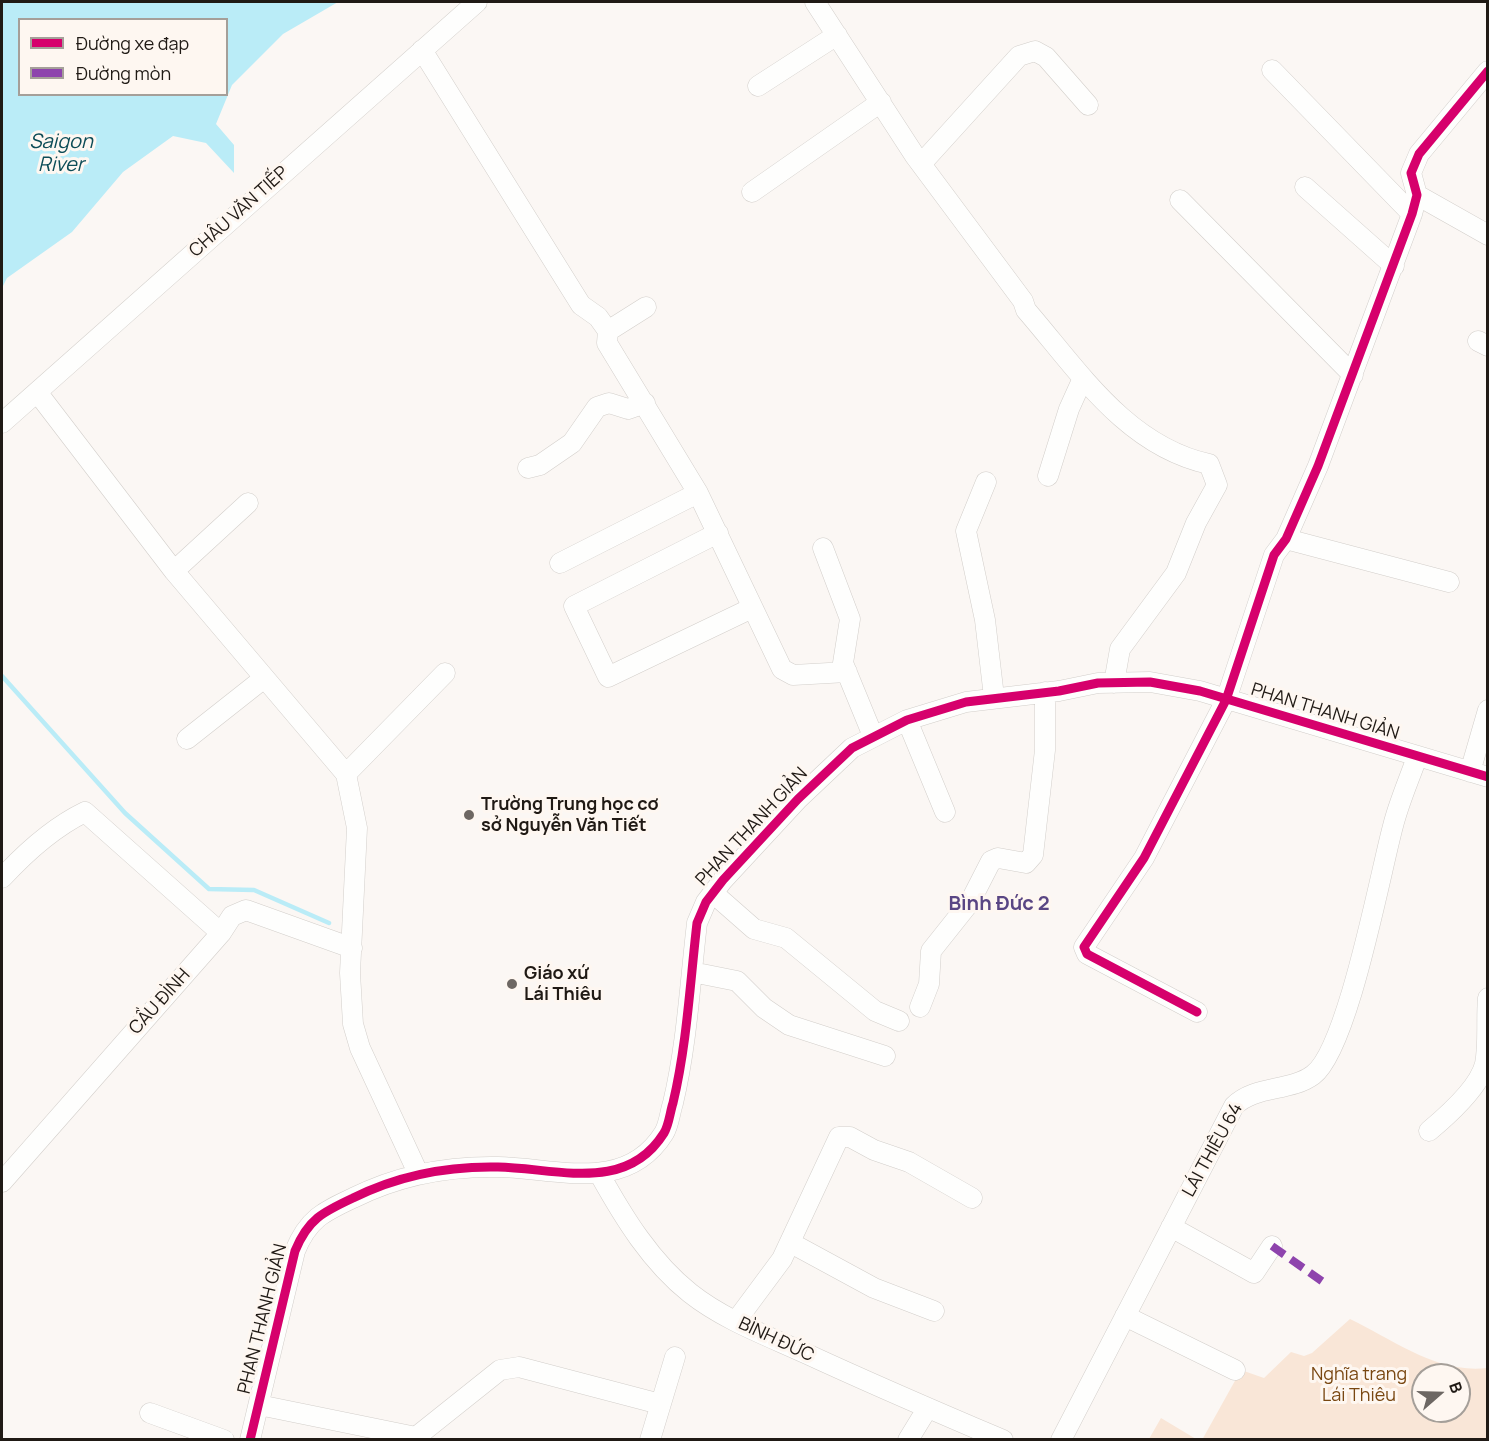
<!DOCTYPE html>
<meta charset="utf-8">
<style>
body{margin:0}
#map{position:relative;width:1489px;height:1441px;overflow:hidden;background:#fbf7f4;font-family:Manrope,sans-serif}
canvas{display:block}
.frame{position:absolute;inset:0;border:3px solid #201a15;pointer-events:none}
.legend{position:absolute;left:18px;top:18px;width:210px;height:78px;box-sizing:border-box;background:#fef7f1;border:2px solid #a59f99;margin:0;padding:8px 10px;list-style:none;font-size:18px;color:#201a15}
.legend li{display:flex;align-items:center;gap:12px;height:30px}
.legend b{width:30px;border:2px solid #a59f99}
.north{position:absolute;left:1411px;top:1363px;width:60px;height:60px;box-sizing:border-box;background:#fef7f1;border:2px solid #a59f99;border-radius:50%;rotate:70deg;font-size:16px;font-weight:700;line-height:24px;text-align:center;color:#201a15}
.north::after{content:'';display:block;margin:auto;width:21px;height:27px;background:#6d6763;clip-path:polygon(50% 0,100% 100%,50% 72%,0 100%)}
</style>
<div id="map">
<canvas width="1489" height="1441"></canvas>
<div class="frame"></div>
<ul class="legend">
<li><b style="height:8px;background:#d6006c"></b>Đường xe đạp</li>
<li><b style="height:8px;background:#8e44ad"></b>Đường mòn</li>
</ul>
<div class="north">B</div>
</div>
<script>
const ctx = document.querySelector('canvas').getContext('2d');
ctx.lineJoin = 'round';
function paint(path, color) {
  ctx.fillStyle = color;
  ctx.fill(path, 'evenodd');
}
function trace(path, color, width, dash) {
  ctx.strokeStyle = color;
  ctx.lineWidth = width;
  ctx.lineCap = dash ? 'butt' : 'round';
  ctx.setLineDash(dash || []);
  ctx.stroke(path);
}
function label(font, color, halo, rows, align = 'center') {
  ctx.font = font + ' Manrope,sans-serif';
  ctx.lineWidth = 6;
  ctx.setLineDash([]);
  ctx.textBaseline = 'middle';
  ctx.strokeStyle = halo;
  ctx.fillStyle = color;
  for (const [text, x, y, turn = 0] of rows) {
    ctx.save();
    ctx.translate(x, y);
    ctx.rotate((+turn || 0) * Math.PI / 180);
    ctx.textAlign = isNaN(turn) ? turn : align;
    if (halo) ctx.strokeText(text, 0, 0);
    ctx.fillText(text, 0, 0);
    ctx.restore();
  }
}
const green = new Path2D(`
 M1350,1319c44,21 87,55 137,49v71l-285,1 39,-70 23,8 27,-26 13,4 8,-3zM1423,1375h36v36h-36z
 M1161,1418l35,21h-47z`);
const water = new Path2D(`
 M2,2h336l-55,32 -51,51 -16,39 18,21v28l-28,-30 -33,-7 -50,36 -51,60 -65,46 -5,10zM20,20h206v74h-206z`);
const stream = new Path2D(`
 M2,676l123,137 84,76 45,1 75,33`);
const minor = new Path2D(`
 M815,2l100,154 108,145 3,9c52,60 100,136 183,154l8,21 -21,38 -20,50 -56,76 -6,34
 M422,50l159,255 17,12 10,14
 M1272,70l140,144
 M758,86l79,-51
 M921,164l98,-108 16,-5 11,6 42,48
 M1305,187l89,79
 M752,192l129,-90
 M1417,195l71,40
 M1180,200l173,175
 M646,307l-38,24 -1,12 91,150 84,176 11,6 54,-3
 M1478,341l10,5
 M37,392l137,179 172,203 11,54 -7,145 3,51 7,24 58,125
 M2,423l475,-421
 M528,468l12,-3 32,-22 25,-36 12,-4 19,6 17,-6
 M1048,476l21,-67 14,-31
 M986,482l-20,49 19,89 9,77
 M718,533l-144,73 34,71 144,-69
 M1286,539l163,43
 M823,548l27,71 -7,44 30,73
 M560,563l138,-70
 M174,571l74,-68
 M907,720l38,92
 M187,739l76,-60
 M1470,772l18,-62
 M346,774l99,-101
 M2,878c24,-26 52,-51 83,-66l136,121
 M713,893l41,36 32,9 89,73 24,10
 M692,972l45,9 27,27 25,17 96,31
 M920,1007l9,-23 2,-33 39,-49 21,-41 7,-3 28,5 7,-8 12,-105v-58
 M1197,1012l-110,-58 -3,-7 60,-89 82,-158 48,-145 12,-16 32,-73 94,-252 5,-19 -6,-22 8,-19 69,-83
 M1429,1131c18,-15 50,-43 56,-67 4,-20 1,-45 3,-66
 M600,1175c24,43 51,87 90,118 34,27 78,43 117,61 65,30 130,58 196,86
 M2,1182l219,-249 11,-17 14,-6 106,38
 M1171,1227l83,46 18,-27
 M791,1243l83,45 60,23
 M1125,1316l110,54
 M736,1321l46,-62 57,-122h11l24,13 35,12 63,36
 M259,1405l157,32 84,-67 19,-3 141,37
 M150,1413l74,27
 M250,1440l45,-189c13,-32 28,-39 58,-53 44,-22 95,-32 145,-31 58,1 128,27 166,-34 5,-8 6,-21 9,-30 14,-59 17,-120 24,-180l9,-21 17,-22 75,-81 54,-51 55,-28 59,-18 93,-11 39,-8 52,-1 50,9 288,86
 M650,1440l25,-83
 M908,1440l19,-31
 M1061,1440l173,-334c21,-21 56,-14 79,-31 35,-26 67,-201 80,-249 6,-24 16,-46 24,-69`);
const quiet = new Path2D(`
 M1272,1246l54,38`);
const cycleway = new Path2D(`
 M1197,1012l-110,-58 -3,-7 60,-89 82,-158 48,-145 12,-16 32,-73 94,-252 5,-19 -6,-22 8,-19 69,-83
 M250,1440l45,-189c13,-32 28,-39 58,-53 44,-22 95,-32 145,-31 58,1 128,27 166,-34 5,-8 6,-21 9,-30 14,-59 17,-120 24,-180l9,-21 17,-22 75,-81 54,-51 55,-28 59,-18 93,-11 39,-8 52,-1 50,9 288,86`);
const markers = [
 [469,815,6,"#6d6763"],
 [512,984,6,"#6d6763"]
];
const streetNames = [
 ["CHÂU VĂN TIẾP",239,212,-42],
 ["PHAN THANH GIẢN",1325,712,17],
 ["PHAN THANH GIẢN",752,827,-47],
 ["CẦU ĐÌNH",160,1002,-48],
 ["LÁI THIÊU 64",1213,1150,-61],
 ["PHAN THANH GIẢN",263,1319,-76],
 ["BÌNH ĐỨC",776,1340,25]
];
const poiNames = [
 ["Trường Trung học cơ",481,805],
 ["sở Nguyễn Văn Tiết",481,826],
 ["Giáo xứ",524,974],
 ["Lái Thiêu",524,995]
];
const parkNames = [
 ["Nghĩa trang",1359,1375],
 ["Lái Thiêu",1359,1396]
];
const waterNames = [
 ["Saigon",61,142],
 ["River",61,165]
];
const neighbourhoodNames = [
 ["Bình Đức 2",999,904]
];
paint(green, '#f9e6d7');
paint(water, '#baecf7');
trace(stream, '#baecf7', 4.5);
trace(minor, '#d2ceca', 21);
trace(minor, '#fefefd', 20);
trace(quiet, '#8e44ad', 8, [15, 8]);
trace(cycleway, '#d6006c', 9);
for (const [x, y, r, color] of markers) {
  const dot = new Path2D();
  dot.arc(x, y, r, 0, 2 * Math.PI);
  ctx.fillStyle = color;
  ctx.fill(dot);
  trace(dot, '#fef7f1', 2);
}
label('18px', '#201a15', '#fef7f1', streetNames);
label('bold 18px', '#201a15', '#fef7f1', poiNames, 'left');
label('18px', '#794711', '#fef7f1', parkNames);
label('italic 20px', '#0c4c57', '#fef7f1', waterNames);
label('bold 20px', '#594684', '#fef7f1', neighbourhoodNames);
</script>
